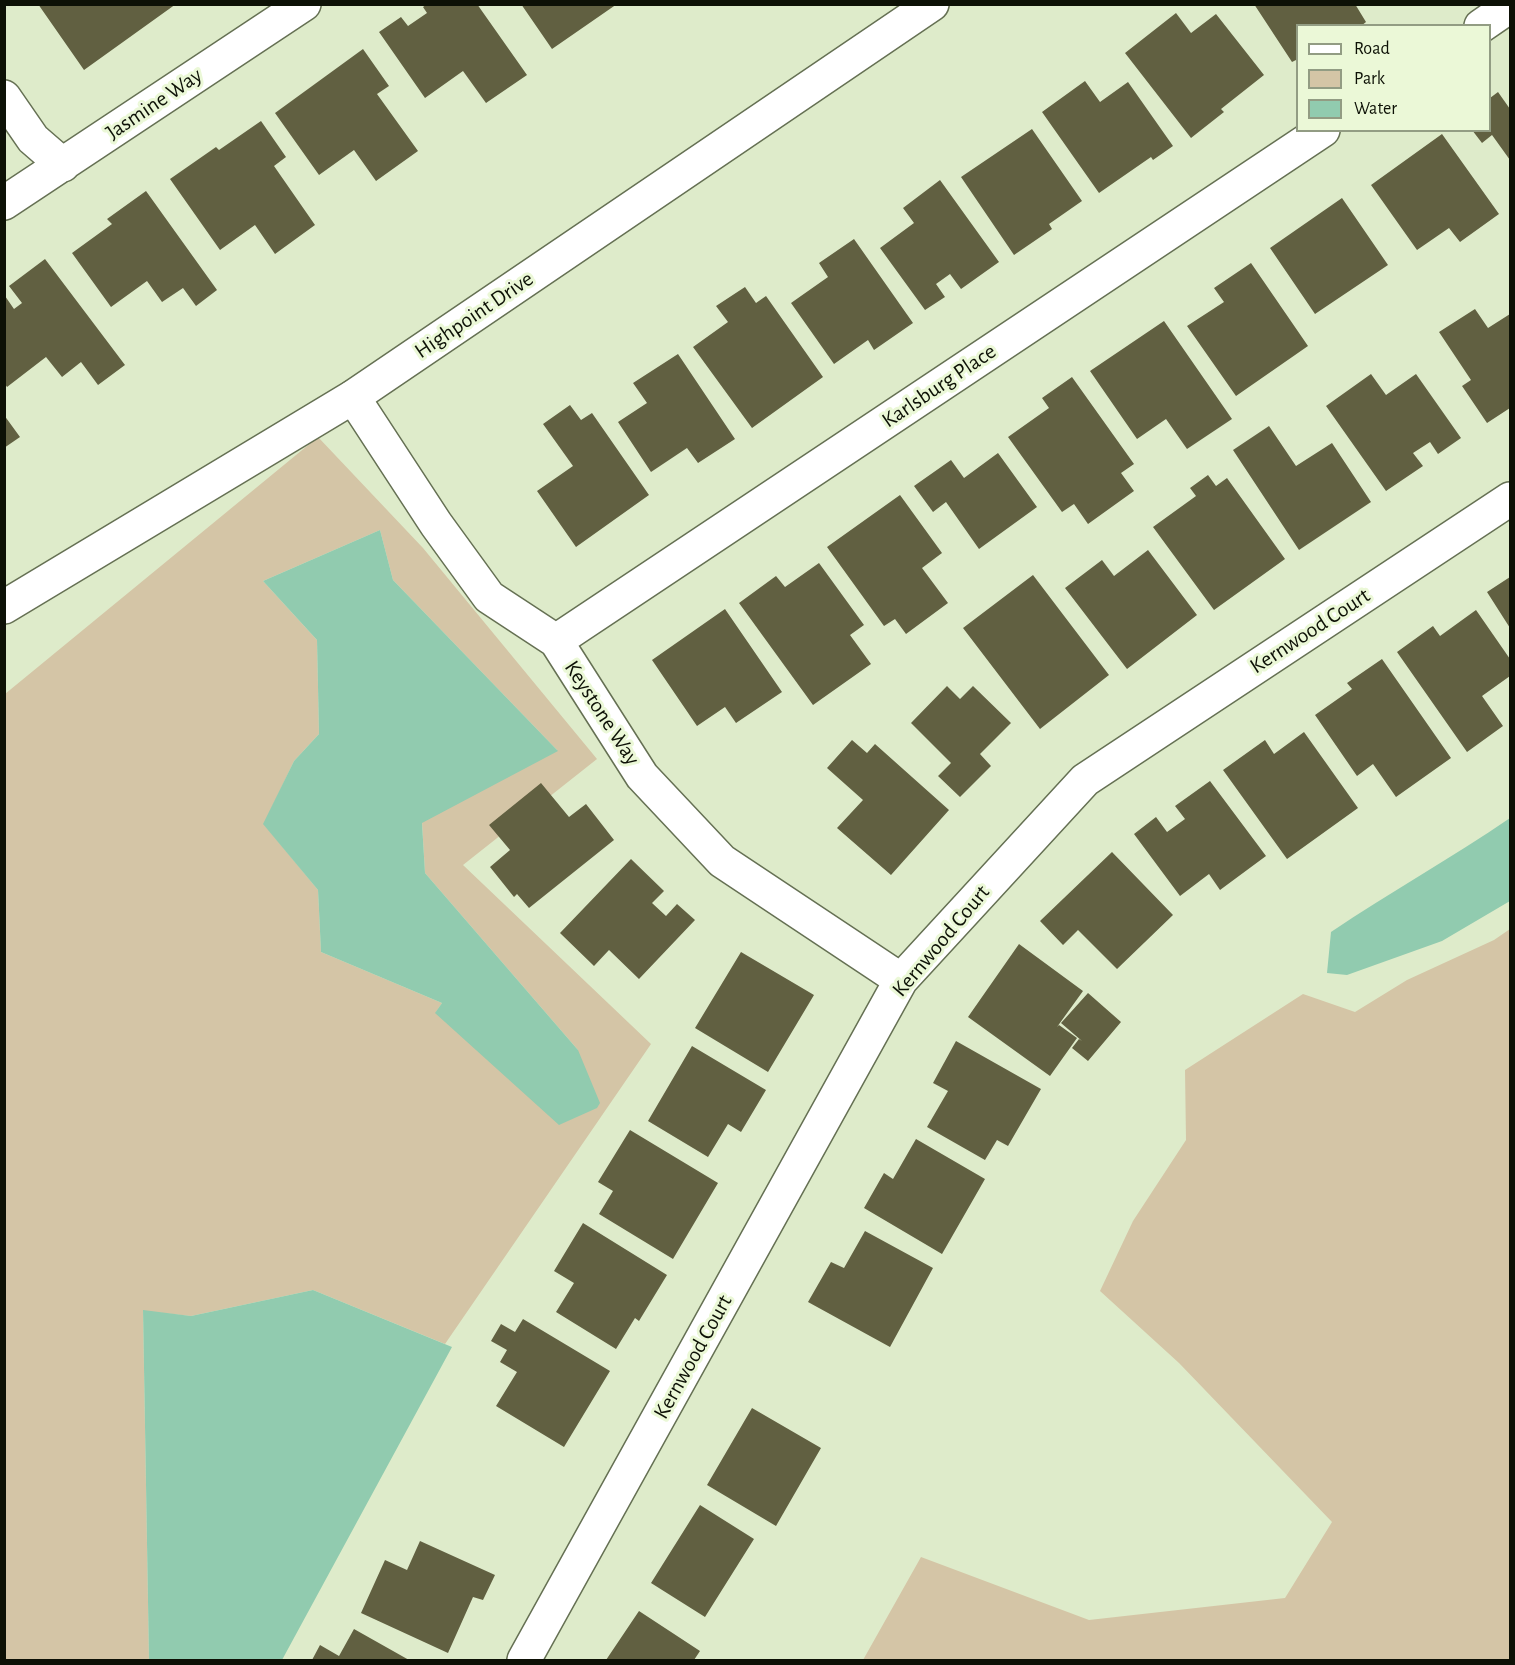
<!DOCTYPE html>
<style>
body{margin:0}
#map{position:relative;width:1515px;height:1665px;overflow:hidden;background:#deebca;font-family:"Alegreya Sans",sans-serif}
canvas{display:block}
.frame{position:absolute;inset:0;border:6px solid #0d1106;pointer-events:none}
.legend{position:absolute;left:1296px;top:24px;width:195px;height:108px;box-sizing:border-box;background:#ebf8d7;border:2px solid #929c83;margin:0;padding:8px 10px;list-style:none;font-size:18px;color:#0d1106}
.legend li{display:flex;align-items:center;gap:12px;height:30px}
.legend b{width:30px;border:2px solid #929c83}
</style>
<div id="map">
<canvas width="1515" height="1665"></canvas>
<div class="frame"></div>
<ul class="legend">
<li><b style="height:8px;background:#fff"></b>Road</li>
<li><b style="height:16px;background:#d4c5a6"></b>Park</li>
<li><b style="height:16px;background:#91cbaf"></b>Water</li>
</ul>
</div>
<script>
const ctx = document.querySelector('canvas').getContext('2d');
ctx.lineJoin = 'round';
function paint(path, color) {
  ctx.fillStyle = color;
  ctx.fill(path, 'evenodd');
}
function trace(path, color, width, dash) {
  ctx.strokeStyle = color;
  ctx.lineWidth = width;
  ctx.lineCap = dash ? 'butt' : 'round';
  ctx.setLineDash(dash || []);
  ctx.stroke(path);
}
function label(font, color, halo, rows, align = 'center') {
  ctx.font = font + ' "Alegreya Sans",sans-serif';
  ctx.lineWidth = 6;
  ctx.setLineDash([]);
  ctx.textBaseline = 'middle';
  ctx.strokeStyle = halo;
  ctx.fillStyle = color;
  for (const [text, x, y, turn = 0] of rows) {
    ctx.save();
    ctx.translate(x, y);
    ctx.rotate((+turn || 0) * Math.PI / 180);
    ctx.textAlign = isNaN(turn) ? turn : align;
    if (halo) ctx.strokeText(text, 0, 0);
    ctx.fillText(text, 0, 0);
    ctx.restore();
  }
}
const green = new Path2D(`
 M318,437l105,111 174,211 -134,106 188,179 -206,300 -132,-54 -122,26 -48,-5 6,349h-144v-966zM380,530l13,50 164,170 -135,72 3,51 153,177 -142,-38 6,-9 -121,-51 -3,-62 -54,-66 30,-63 25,-27 -2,-94 -54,-59z
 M1510,929v731h-647l58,-103 168,63 196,-22 47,-76 -153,-159 -79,-72 33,-70 53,-81 -1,-70 118,-76 52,18 52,-32 87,-40z`);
const water = new Path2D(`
 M380,530l13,50 165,171 -136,72 3,50 153,177 22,53 -3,5 -38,17 -124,-112 7,-10 -121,-51 -3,-62 -55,-66 31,-63 25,-27 -2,-94 -54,-59z
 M1510,818v83l-68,40 -95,34 -20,-2 4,-41c59,-40 121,-74 179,-114z
 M313,1290l139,57 -170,313h-133l-6,-350 48,6z`);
const building = new Path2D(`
 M38,4h138l-92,66z
 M427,4h50l50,71 -41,28 -23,-32 -38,27 -46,-66 22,-15 7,9 19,-13 -4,-6z
 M521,4h96l-65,45z
 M1254,4h101l11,18 -5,4h-63v33l-6,3z
 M1176,13l15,20 25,-19 48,61 -43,34 3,3 -33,26 -66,-85z
 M363,49l26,37 -12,8 41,57 -42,30 -22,-31 -35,25 -44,-62z
 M1085,81l15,21 28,-20 45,64 -20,14 -2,-3 -52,36 -57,-81z
 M1498,92l12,17v51l-18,-25 -10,8 -10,-13h18v-32z
 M261,121l25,36 -12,9 41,59 -40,29 -20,-29 -35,25 -50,-71 46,-32 3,3z
 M1032,129l50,72 -33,23 3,5 -38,26 -53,-78z
 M1442,134l57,80 -39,28 -11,-14 -32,22 -46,-65z
 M940,180l59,82 -38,27 -11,-15 -14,10 9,13 -20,13 -45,-62 34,-25 -11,-15z
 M146,191l71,99 -21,16 -13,-18 -21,14 -15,-21 -36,26 -39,-54 40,-29 -5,-5z
 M1342,198l46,67 -73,49 -45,-66z
 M854,239l59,84 -39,27 -6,-10 -34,24 -43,-61 37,-26 -9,-14z
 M45,259l80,106 -27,20 -17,-23 -19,15 -16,-20 -39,30 -2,-3v-88l9,13 8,-6 -13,-17z
 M1251,263l57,83 -72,50 -49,-70 37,-24 -10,-14z
 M745,287l11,16 10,-7 57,81 -71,51 -59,-81 35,-25 -12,-16z
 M1475,309l13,19 22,-14v94l-23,15 -25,-37 9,-6 -32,-48z
 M1164,321l68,98 -45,30 -21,-30 -29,20 -47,-68z
 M678,354l57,85 -37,24 -11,-15 -36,24 -33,-50 29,-19 -14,-20z
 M1371,374l15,21 30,-21 45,64 -23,16 -8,-12 -17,11 10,13 -37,25 -60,-85z
 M1072,377l62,87 -13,9 13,18 -46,33 -14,-20 -12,8 -54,-75 41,-29 -7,-10z
 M570,405l11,15 11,-7 57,82 -73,52 -39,-56 36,-25 -30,-42z
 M4,415l16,22 -16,11z
 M1269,426l27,40 36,-23 39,59 -72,48 -66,-100z
 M998,453l39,54 -58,42 -33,-47 -13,10 -19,-26 37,-26 13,18z
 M1208,475l8,11 11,-8 58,81 -71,51 -61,-83 43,-31 -6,-8z
 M900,495l42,58 -20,15 26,35 -42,31 -11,-15 -11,7 -57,-79z
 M1148,550l49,65 -70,54 -62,-81 37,-28 12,16z
 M819,563l45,62 -14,10 21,29 -58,41 -74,-102 37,-27 9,11z
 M1033,575l76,100 -69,54 -77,-101z
 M1510,577v51l-23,-36z
 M725,609l57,83 -46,31 -11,-16 -28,19 -45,-66z
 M1476,610l34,49v17l-28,20 21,30 -36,26 -70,-100 36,-26 7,10z
 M1382,659l69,99 -55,39 -23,-33 -16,12 -42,-61 37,-26 -5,-6z
 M947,686l13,13 13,-13 38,37 -31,31 11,12 -31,31 -22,-21 13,-13 -40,-40z
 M1304,732l54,76 -71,51 -64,-89 42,-30 9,14z
 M852,740l15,13 8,-9 74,66 -58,65 -54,-47 26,-28 -36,-32z
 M1210,781l56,75 -46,34 -11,-16 -29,22 -46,-62 22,-17 11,15 18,-13 -10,-13z
 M541,783l28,34 17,-13 28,36 -85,68 -12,-14 -3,3 -24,-30 20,-17 -21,-25z
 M1112,852l61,63 -56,54 -39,-39 -15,15 -23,-24z
 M631,859l33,32 -12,12 14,13 11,-12 18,16 -56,59 -30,-29 -15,16 -34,-33z
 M1019,944l64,47 -26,36 2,-2 18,13 -27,38 -82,-59z
 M741,952l73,43 -46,77 -73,-44z
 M1088,993l33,29 -33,39 -16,-13 7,-9 3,2 -21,-18z
 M956,1041l85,48 -33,57 -11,-6 -12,20 -58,-33 21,-36 -15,-8z
 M692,1046l74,44 -25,42 -13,-8 -20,33 -60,-36z
 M630,1130l88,53 -45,76 -74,-45 14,-23 -15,-9z
 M916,1139l69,40 -43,75 -78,-46 20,-35 9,6z
 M583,1223l84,52 -28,46 -4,-3 -19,31 -60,-37 18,-29 -20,-12z
 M865,1231l68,37 -43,79 -82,-45 23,-40 13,6z
 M523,1319l87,52 -46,76 -68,-41 21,-34 -17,-10 7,-12 -16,-9 10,-17 14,8z
 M752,1408l69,40 -45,78 -69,-41z
 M700,1505l54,34 -49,78 -54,-34z
 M420,1541l75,34 -12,25 -10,-3 -25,56 -87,-40 24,-53 22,10z
 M639,1611l61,40 -6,9h-88z
 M354,1629l55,31h-97l8,-15 19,11z`);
const street = new Path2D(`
 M1481,26l29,-20
 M4,97l29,42 30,26
 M4,203l300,-199
 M353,397l83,127 53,73 67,44 86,135 80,85 179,119
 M556,641l767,-511
 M524,1660l377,-680 184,-200 425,-281`);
const secondary = new Path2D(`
 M4,607l349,-210 579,-393`);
const streetNames = [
 ["Jasmine Way",154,104,-34],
 ["Highpoint Drive",474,315,-34],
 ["Karlsburg Place",939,386,-34],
 ["Kernwood Court",1310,631,-33],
 ["Keystone Way",602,713,57],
 ["Kernwood Court",941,941,-50],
 ["Kernwood Court",693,1357,-61]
];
paint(green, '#d4c5a6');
paint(water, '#91cbaf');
paint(building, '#616041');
trace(street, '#657053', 36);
trace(secondary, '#657053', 36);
trace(street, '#fff', 33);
trace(secondary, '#fff', 33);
label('22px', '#0d1106', '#ebf8d7', streetNames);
</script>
